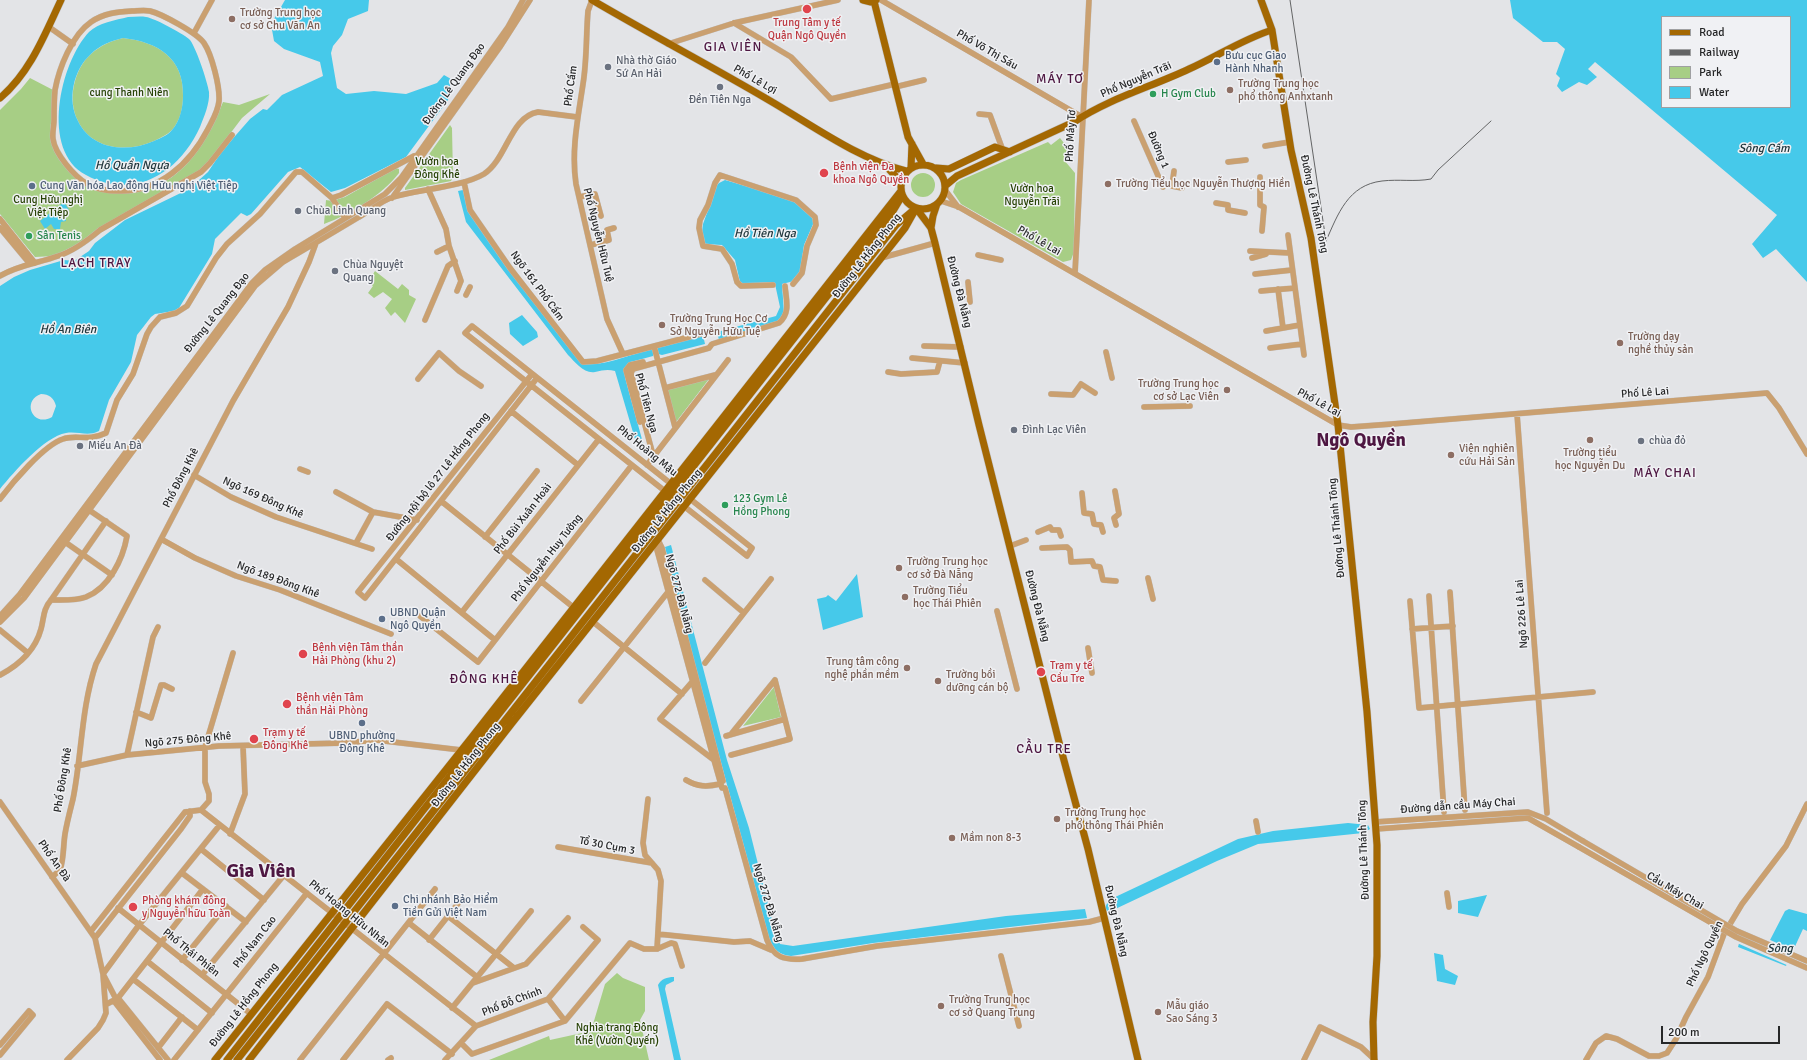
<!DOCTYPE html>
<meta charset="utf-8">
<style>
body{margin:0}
#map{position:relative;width:1807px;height:1060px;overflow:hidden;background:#e3e4e7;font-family:Signika,sans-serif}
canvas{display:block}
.legend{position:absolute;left:1661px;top:16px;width:130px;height:92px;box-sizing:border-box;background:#f0f1f4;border:1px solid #9fa0a2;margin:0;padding:5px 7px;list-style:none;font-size:12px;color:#262728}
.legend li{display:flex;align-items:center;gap:8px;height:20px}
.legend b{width:20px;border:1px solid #9fa0a2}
.scale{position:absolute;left:1661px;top:1026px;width:119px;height:18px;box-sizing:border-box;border:2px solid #262728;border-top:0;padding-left:5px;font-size:12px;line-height:14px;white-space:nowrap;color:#262728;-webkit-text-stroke:3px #f0f1f4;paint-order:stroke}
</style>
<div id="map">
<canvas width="1807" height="1060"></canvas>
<ul class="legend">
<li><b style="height:5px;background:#a46802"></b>Road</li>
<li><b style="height:5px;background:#636465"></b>Railway</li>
<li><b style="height:11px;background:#a7ce85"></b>Park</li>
<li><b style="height:11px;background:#46c9ea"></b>Water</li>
</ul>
<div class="scale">200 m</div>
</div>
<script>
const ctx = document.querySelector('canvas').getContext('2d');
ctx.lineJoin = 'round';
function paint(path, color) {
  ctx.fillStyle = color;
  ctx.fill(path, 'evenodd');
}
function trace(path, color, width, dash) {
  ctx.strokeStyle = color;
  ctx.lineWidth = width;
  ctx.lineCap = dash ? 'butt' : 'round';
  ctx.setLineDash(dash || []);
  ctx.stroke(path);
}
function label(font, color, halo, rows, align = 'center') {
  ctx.font = font + ' Signika,sans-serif';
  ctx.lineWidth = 3;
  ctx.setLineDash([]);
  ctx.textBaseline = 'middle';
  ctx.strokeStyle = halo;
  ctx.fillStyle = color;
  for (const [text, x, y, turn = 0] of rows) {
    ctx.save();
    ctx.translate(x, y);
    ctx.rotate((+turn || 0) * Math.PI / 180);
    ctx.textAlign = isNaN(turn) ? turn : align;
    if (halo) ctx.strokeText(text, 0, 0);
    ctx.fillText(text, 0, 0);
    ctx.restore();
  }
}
const green = new Path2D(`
 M123,38c35,4 61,20 60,58 0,12 -3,25 -11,34 -5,5 -12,8 -18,11 -27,12 -62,9 -76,-20 -11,-21 -4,-52 13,-67 10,-9 20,-13 32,-16z
 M30,78l25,13c-1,11 -6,39 -4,48 3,15 15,26 25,37 13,13 25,17 43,17 57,1 85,-44 104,-91l16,3 31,-11 -28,24 -41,54 -113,67 -34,17 -19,1 -35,-43v-104l21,-21z
 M450,125l2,3 1,49 -2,4 -46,9v-2z
 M1060,138l12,15 -8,7 11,13 -1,79 -3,8 -8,2 -102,-58 -8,-12 3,-9 5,-3 87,-38 3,3z
 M396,168l3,1v4c-18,23 -48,41 -75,51l2,-24 6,1 13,-4z
 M911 185a12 12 0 1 1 24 0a12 12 0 1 1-24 0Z
 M375,271l23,18 4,-5 7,6v5l7,4 -11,24 -10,-11 -4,4 -6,-8 7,-9 -9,-7 -9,6 -6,-5 5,-7 -5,-4z
 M709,379l-33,43 -9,-32z
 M774,687l7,30 -38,9z
 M617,973l6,5 22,9v24l-5,9 9,40h-160l60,-24 1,4 41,-9 14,-47z`);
const water = new Path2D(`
 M285,0h84l-1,11 -20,8 -6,16 -9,11 -2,7 6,35 9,6 28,-3 32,3 31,-11 7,-8 7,4 -3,21 -42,57 -61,31 -14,4 -31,-25 -12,5 -37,42 -4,2 -6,-3 -26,26 -3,15 -33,54 -5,3 -19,3 -4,3 -14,18 -6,27 -22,38 -10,31c-11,6 -21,0 -33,2 -22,4 -52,39 -66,56v-203l14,-9 16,-7 34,-10 10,1 15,-10 6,-8 30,-23 64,-31 19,-17 14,-21 28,-32 13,-10 4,1 15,-15 41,-19 -3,-14 -36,-13 -10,-8 -3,-17zM41,394c8,0 13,4 15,12l-4,11c-19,11 -31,-16 -11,-23z
 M1510,0h297v282l-31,-33 -13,9 -11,-14 25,-29 -182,-153 -7,7 9,8 -10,8 -8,-3 -17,10 -5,-6 3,-8 -4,-4 9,-25 -8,-7h-14l-30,-24zM1662,17h128v90h-128z
 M128,17c6,0 12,-1 18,0 8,1 36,16 43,22 6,5 19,44 20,53 1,11 -5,25 -9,35 -21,46 -66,74 -114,48 -46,-24 -26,-112 3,-143 9,-9 27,-12 39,-15zM123,38c35,4 61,20 60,58 0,11 -3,25 -11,34 -4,5 -11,8 -18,11 -27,12 -62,9 -76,-20 -11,-21 -5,-51 13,-67 9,-9 20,-13 32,-16z
 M725,180l66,19c8,4 20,14 23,23l-10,23 -4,29 -6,7 -12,3 2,29 -6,8 -59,19 -2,-8 59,-16 4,-9 -5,-23 -2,-2 -28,2 -5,-2 -5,-22 -13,-15 -17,-1 -3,-13 1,-7 14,-39 2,-2z
 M463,190l7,23 115,149c12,7 51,-9 65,-13l3,2v5l-22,6 -6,6v9l18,66 -6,3 -22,-75c-7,-2 -12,-1 -20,1 -11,2 -20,-10 -27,-17l-102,-133 -8,-31z
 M64,202l5,8 -6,5 3,1v5l-5,1 -1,7h-6l-3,-5 -6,5 -5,-8z
 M522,315l15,17 1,5 -15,9 -13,-12 -1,-11z
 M703,335l2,9 -43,11 -4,-1 -1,-5 2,-2z
 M671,545l56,215 22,68 25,100 6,16 13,2 213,-30 79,-7 2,9 -214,25 -82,13c-12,-1 -18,-7 -22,-18l-74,-270 -30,-121z
 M857,574l6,43 -40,13 -6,-31 9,-2 2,-2 8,6z
 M1348,823l20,2 2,4 -7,4 -105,11 -41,17 -106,50h-4c-3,-5 0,-8 4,-12l127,-60 35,-8z
 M1487,895l-9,22 -20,-4v-12z
 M1789,909l18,5v17l-4,-2 -17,37 -48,-19 3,-11 28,6 16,-31z
 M1434,953l9,2 2,14 13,7 -3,9 -18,-4z
 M674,977v4l-8,4 -1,4 16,71h-7l-16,-75c3,-6 9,-8 16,-8z`);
const pier = new Path2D(`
 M1739,935l24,7 5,-3 27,12 -6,15 -52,-23z`);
const minor = new Path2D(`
 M592,0l-4,11c-2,24 -1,49 -5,73 -5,34 -12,66 -7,100l31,135 16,35
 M881,0l201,117
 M132,11c5,0 12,-1 18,0 12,3 47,22 54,32 8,12 16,44 15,58 -1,11 -7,20 -11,28 -18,35 -49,63 -89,62 -11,0 -23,-2 -32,-7 -13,-8 -32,-30 -34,-45 -1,-6 1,-13 1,-19 0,-9 0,-20 1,-30 4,-22 17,-55 36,-68 13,-9 26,-10 41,-11z
 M734,23l57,34 40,42 64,-15
 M49,27l24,17
 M194,33l18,-33
 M668,44l66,-21 104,-23
 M895,87l29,-7
 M979,114l11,1 12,33
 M1134,121l29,66
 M1265,146l25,-4
 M1228,162l18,-2
 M1174,171l-2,15 10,2
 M1260,177v28l4,2 -2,24
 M464,182l6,28 40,58 73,94 14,-1 111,-29
 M428,189l18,40 3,17 12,35 -4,10
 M945,190l13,17
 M579,197l16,-3 6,22
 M332,198l9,-3 73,-39
 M392,198l108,-151 30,-47
 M941,201l18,6 379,218 13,2 41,-3 375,-31 12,15 28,46
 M1216,203l12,2v5l17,3
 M0,219l35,44
 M0,228l30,36
 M1288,235l16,120
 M591,245l18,-5 -2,-10 7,-2
 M1250,251l40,2
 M437,252l12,-6
 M978,255l23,5
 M881,258l54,-15
 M1252,258l14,-4
 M1075,273l14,-273
 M1255,274l37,-4
 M0,276c18,-11 39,-13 58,-20 16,-5 29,-15 42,-26l101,-58 9,-9 22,-28
 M968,282l2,20
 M773,285l-32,1 -4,-4 -5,-18 -10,-15 -19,-3 -4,-18 1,-8 8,-15 7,-22 5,-8 76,25 19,17 1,8 -9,21 -5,27 -9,11
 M1278,289l5,39
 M1261,291l34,-3
 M466,295l4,-8
 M425,320l23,-54 7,-5
 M472,326l280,222 -5,8 -282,-223z
 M1266,331l34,-6
 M654,346l21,81
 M924,346l37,1
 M1270,348l32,-4
 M1106,352l6,26
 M912,358l53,5
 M888,372l13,2 36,-2 3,-11
 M532,374l-174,218 7,6 172,-220
 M418,379l21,-26 20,18 22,15
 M665,388l50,-13
 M1051,394l22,1 8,-11 14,9
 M1144,407l46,-1
 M511,411l67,54
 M1517,414l30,399
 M640,422l-14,-52 4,-5 13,-3
 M653,455l-22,-82 2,-4 76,-21 3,-4 67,-21c12,-10 7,-24 6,-37
 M647,465l81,-105
 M300,469l8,3
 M194,475l37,22 45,20 96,32
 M1115,491l4,23 -5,4 2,7
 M336,492l37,20 44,8
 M1082,493l2,20 8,1 2,10 7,1 2,7
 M0,499c12,-16 44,-54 63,-60 14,-5 24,3 43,-6l11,-33 16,-26 14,-40 4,-7 9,-10 16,-4 11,-7 29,-48 11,-14 33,-30 36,-42h6l30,26 13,20
 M441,501l132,106
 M1038,532l12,-5 2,3h7l2,6
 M485,537l52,-66
 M161,539l34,19 41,18 44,14 111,44
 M658,539l2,5 -3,6 57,210 8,28h3l42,152c7,18 17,20 35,19l75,-13 212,-24 15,-4
 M65,542l47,33
 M356,543l17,-31
 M660,544l2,4 61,233
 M1010,546l16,-6
 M1042,548l25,-1 3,3 1,12 21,-1 2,5 6,1 3,13 13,1
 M396,559l99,81
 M1148,578l5,21
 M705,580l39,33 -39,50
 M1450,592l15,218
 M1429,596l15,216
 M51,600c12,0 24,1 35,-3 23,-9 37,-38 41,-61l-38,-26
 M1410,601l9,107 174,-16
 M997,611l20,78
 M462,612l137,-173
 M744,613l27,-34
 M0,616l20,-22 232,-311 13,-13 30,-21 90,-55 16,-16 107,-151 15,-27
 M420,616l58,46 154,-197
 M592,621l90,73
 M0,622l24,-24 231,-312 28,-24c26,-15 51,-30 76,-45 11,-6 22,-16 34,-20 27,-8 69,-10 91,-23 23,-15 26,-57 54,-62l39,5
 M1412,629l41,-3
 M0,630l28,23
 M1088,648l4,25
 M0,675c19,-10 35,-24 41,-46 3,-11 2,-20 10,-29l55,-79
 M692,682l-32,37 54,41
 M581,701l87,-109
 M136,712l15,6 10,-33h3l8,4
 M732,733l43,-53
 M726,736l59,-17
 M127,755l26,-118 5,-10
 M731,755l59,-16 -15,-59
 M77,766l50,-11 92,-9 126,-3 31,-3 85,10 2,2
 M686,780c12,7 21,7 34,4
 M0,802l95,136 8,36 3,39 -3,7 -5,8 -31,32
 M201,810l8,-9v-7l-4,-12v-35l28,-94
 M1256,821l2,11
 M1375,822l153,-10 18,7 37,22
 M1376,829l152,-11 51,29
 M230,834l15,-40 -2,-48
 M558,847l94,16
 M201,849l63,51
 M182,873l64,49
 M52,877l8,-7c4,-11 3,-23 5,-36 2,-12 5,-23 8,-35 9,-45 8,-91 23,-135l137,-263 55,-94 21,-45 7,-19
 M1447,893l2,14
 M118,908l133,106
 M448,916l66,52
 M409,923l68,54
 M91,931l94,-119 16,-2 275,216
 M658,934l76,8 16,-1 21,9
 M95,938l86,-109 9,-13v-5
 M429,940l31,-39
 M657,949l14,-6 4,1 7,22
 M1001,956l18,70
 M182,960l44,-54
 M147,961l65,52
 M202,975l82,-100
 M133,979l65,51
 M473,983l53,-19 42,-46
 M118,998l50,62
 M116,999l-13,-25 36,-49 80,-99
 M548,999l17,22
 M114,1001l46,59
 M107,1004l11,-6 85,-109
 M452,1008l79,-97
 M461,1043l11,11 93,-33 65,-78 14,6h13l4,-68 -3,-11 -13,-15 -2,-12 5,-44
 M0,1045l29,-34 4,4 -33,40
 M158,1048l24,-31
 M174,1060l133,-167
 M300,1060l135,-171
 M343,1060l44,-56 65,50
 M388,1060l3,-2
 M445,1060l31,-34 72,-27 50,-59 -15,-13
 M1304,1060l16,-33 41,20 14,13
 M1586,1060l10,-17 10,-7 11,3 32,17h10l8,-3 9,-14 10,-22 22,-40 16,-43 18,-30 44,-58 21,-42`);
const major = new Path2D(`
 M592,0c58,34 117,65 175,99 45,26 89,59 139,72
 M863,0l8,2 5,-2
 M1261,0l11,30 19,120 20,88 27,187 29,287 10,133v111l-4,66 1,38
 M874,1l34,136 15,27
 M0,98c30,-25 45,-64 61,-98
 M901 187a22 22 0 1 1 44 0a22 22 0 1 1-44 0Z
 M886,166l15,16
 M911,168l1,-24
 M936,168l13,1 46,-22 15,5
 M945,186l12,-10 117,-54c34,-23 77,-35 115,-53 27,-12 54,-30 83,-39
 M916,208l15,20 4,15 44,182 80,317 29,107 50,211
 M931,228l2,-12 4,-12
 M215,1060l257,-323 429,-546
 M227,1060l663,-844 12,-20
 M237,1060l659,-835 20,-17
 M249,1060l263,-337 393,-495 9,-16`);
const rail = new Path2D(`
 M1290,0l36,241
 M1326,241c12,-27 22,-56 56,-60 17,-2 33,1 49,-2l7,-9 53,-49`);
const minorBridge = new Path2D(`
 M1583,841l154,90 70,30
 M1579,847l157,90 71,31`);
const markers = [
 [807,9,5,"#e0444e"],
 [232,19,4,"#8d6e63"],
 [1217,62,4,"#5c6f8a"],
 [608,67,4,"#6b7280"],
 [720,87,4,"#6b7280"],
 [1230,90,4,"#8d6e63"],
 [1153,94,4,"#2e9e5b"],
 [824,173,5,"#e0444e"],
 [1108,184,4,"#8d6e63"],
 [32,186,4,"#5c6f8a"],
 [298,211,4,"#6b7280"],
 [29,236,4,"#2e9e5b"],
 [335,271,4,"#6b7280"],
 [662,325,4,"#8d6e63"],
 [1620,343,4,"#8d6e63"],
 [1227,390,4,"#8d6e63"],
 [1014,430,4,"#6b7280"],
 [1590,440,4,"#8d6e63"],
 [1641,441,4,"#6b7280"],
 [80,446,4,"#6b7280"],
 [1451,455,4,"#8d6e63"],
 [725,505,4,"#2e9e5b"],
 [899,568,4,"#8d6e63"],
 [905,597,4,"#8d6e63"],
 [382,619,4,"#5c6f8a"],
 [303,654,5,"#e0444e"],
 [907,668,4,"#8d6e63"],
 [1041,672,5,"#e0444e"],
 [938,681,4,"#8d6e63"],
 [287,704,5,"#e0444e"],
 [362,723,4,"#5c6f8a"],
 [254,739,5,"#e0444e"],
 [1057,819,4,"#8d6e63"],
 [952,838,4,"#8d6e63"],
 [395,906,4,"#5c6f8a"],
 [133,907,5,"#e0444e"],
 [941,1006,4,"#8d6e63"],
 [1158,1012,4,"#8d6e63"]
];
const educationNames = [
 ["Trường Trung học",240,13],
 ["cơ sở Chu Văn An",240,26],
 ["Trường Trung học",1238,84],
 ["phổ thông Anhxtanh",1238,97],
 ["Trường Tiểu học Nguyễn Thượng Hiền",1116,184],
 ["Trường Trung Học Cơ",670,319],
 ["Sở Nguyễn Hữu Tuệ",670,332],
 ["Trường dạy",1628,337],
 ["nghề thủy sản",1628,350],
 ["Trường Trung học",1219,384,"right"],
 ["cơ sở Lạc Viên",1219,397,"right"],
 ["Viện nghiên",1459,449],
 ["cứu Hải Sản",1459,462],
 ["Trường tiểu",1590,453,"center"],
 ["học Nguyễn Du",1590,466,"center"],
 ["Trường Trung học",907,562],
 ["cơ sở Đà Nẵng",907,575],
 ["Trường Tiểu",913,591],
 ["học Thái Phiên",913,604],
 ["Trung tâm công",899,662,"right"],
 ["nghệ phần mềm",899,675,"right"],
 ["Trường bồi",946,675],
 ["dưỡng cán bộ",946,688],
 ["Trường Trung học",1065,813],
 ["phổ thông Thái Phiên",1065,826],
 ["Mầm non 8-3",960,838],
 ["Trường Trung học",949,1000],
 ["cơ sở Quang Trung",949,1013],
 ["Mẫu giáo",1166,1006],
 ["Sao Sáng 3",1166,1019]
];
const healthNames = [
 ["Trung Tâm y tế",807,23,"center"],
 ["Quận Ngô Quyền",807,36,"center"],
 ["Bệnh viện Đa",833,167],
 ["khoa Ngô Quyền",833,180],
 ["Bệnh viện Tâm thần",312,648],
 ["Hải Phòng (khu 2)",312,661],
 ["Trạm y tế",1050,666],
 ["Cầu Tre",1050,679],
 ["Bệnh viện Tâm",296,698],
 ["thần Hải Phòng",296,711],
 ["Trạm y tế",263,733],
 ["Đông Khê",263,746],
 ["Phòng khám đông",142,901],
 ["y Nguyễn hữu Toàn",142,914]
];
const streetNames = [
 ["Phố Võ Thị Sáu",987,50,30],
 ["Phố Lê Lợi",755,80,30],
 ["Phố Nguyễn Trãi",1136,80,-23],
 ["Đường Lê Quang Đạo",454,84,-54],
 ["Phố Cấm",571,86,-82],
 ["Phố Máy Tơ",1071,136,-87],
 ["Đường 1",1158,150,67],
 ["Đường Lê Thánh Tông",1314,204,78],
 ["Phố Nguyễn Hữu Tuệ",598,235,76],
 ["Phố Lê Lai",1039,241,30],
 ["Đường Lê Hồng Phong",867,256,-52],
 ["Ngõ 161 Phố Cấm",537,286,54],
 ["Đường Đà Nẵng",959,292,76],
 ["Đường Lê Quang Đạo",217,313,-52],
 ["Phố Lê Lai",1645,393,-4],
 ["Phố Tiên Nga",646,403,75],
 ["Phố Lê Lai",1319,403,29],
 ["Phố Hoàng Mậu",647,451,39],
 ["Đường nội bộ lô 27 Lê Hồng Phong",438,477,-52],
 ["Phố Đông Khê",181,478,-63],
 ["Ngõ 169 Đông Khê",263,498,24],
 ["Đường Lê Hồng Phong",667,511,-51],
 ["Phố Bùi Xuân Hoài",523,519,-52],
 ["Đường Lê Thánh Tông",1337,528,-95],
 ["Phố Nguyễn Huy Tưởng",547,558,-52],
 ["Ngõ 189 Đông Khê",278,580,20],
 ["Ngõ 272 Đà Nẵng",679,594,75],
 ["Đường Đà Nẵng",1037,606,76],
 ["Ngõ 226 Lê Lai",1522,614,-94],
 ["Ngõ 275 Đông Khê",188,740,-5],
 ["Đường Lê Hồng Phong",466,765,-52],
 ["Phố Đông Khê",63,780,-81],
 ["Đường dẫn cầu Máy Chai",1458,806,-4],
 ["Tổ 30 Cụm 3",607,846,11],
 ["Đường Lê Thánh Tông",1364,850,-92],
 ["Phố An Đà",54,861,55],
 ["Cầu Máy Chai",1675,891,30],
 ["Ngõ 272 Đà Nẵng",768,903,73],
 ["Phố Hoàng Hữu Nhân",349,914,39],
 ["Đường Đà Nẵng",1116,921,77],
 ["Phố Nam Cao",255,942,-52],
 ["Phố Thái Phiên",191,953,39],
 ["Phố Ngô Quyền",1705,954,-65],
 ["Phố Đỗ Chính",512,1002,-21],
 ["Đường Lê Hồng Phong",244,1005,-52]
];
const serviceNames = [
 ["Bưu cục Giao",1225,56],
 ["Hành Nhanh",1225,69],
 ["Cung Văn hóa Lao động Hữu nghị Việt Tiệp",40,186],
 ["UBND Quận",390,613],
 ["Ngô Quyền",390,626],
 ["UBND phường",362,736,"center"],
 ["Đông Khê",362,749,"center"],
 ["Chi nhánh Bảo Hiểm",403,900],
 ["Tiền Gửi Việt Nam",403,913]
];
const worshipNames = [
 ["Nhà thờ Giáo",616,61],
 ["Sứ An Hải",616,74],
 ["Đền Tiên Nga",720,100,"center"],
 ["Chùa Linh Quang",306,211],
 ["Chùa Nguyệt",343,265],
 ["Quang",343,278],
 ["Đình Lạc Viên",1022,430],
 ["chùa đỏ",1649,441],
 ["Miếu An Đà",88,446]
];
const parkNames = [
 ["cung Thanh Niên",129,93],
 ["Vườn hoa",437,162],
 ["Đông Khê",437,175],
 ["Vườn hoa",1032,189],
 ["Nguyễn Trãi",1032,202],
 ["Cung Hữu nghị",48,200],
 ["Việt Tiệp",48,213],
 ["Nghia trang Đông",617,1028],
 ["Khê (Vườn Quyến)",617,1041]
];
const leisureNames = [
 ["H Gym Club",1161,94],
 ["Sân Tenis",37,236],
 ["123 Gym Lê",733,499],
 ["Hồng Phong",733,512]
];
const waterNames = [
 ["Sông Cấm",1764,149],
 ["Hồ Quần Ngựa",132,166],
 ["Hồ Tiên Nga",765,234],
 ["Hồ An Biên",68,330],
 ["Sông",1780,949]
];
const quarterNames = [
 ["GIA VIÊN",733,48],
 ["MÁY TƠ",1060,80],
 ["LẠCH TRAY",96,264],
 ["MÁY CHAI",1665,474],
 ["ĐÔNG KHÊ",484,680],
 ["CẦU TRE",1044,750]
];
const townNames = [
 ["Ngô Quyền",1361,441],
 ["Gia Viên",261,872]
];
paint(green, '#a7ce85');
paint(water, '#46c9ea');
paint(pier, '#e3e4e7');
trace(minor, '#c1c2c5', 6);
trace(major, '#c1c2c5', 8);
trace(minor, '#caa070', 5.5);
trace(major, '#a46802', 7);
trace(rail, '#636465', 1);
trace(minorBridge, '#c1c2c5', 6, []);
trace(minorBridge, '#caa070', 5.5);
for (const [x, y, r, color] of markers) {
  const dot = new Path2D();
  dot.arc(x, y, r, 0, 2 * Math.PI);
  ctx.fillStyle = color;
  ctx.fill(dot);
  trace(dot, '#f0f1f4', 1.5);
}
label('11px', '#785e54', '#f0f1f4', educationNames, 'left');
label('11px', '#be3a42', '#f0f1f4', healthNames, 'left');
label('11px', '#262728', '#f0f1f4', streetNames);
label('11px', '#4e5e75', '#f0f1f4', serviceNames, 'left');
label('11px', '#5b616d', '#f0f1f4', worshipNames, 'left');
label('11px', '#274205', '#f0f1f4', parkNames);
label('11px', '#27864d', '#f0f1f4', leisureNames, 'left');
label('italic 12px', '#21373d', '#f0f1f4', waterNames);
ctx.letterSpacing = '1px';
label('13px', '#4e1742', '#f0f1f4', quarterNames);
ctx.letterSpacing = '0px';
label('bold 19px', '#4e1742', '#f0f1f4', townNames);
</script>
